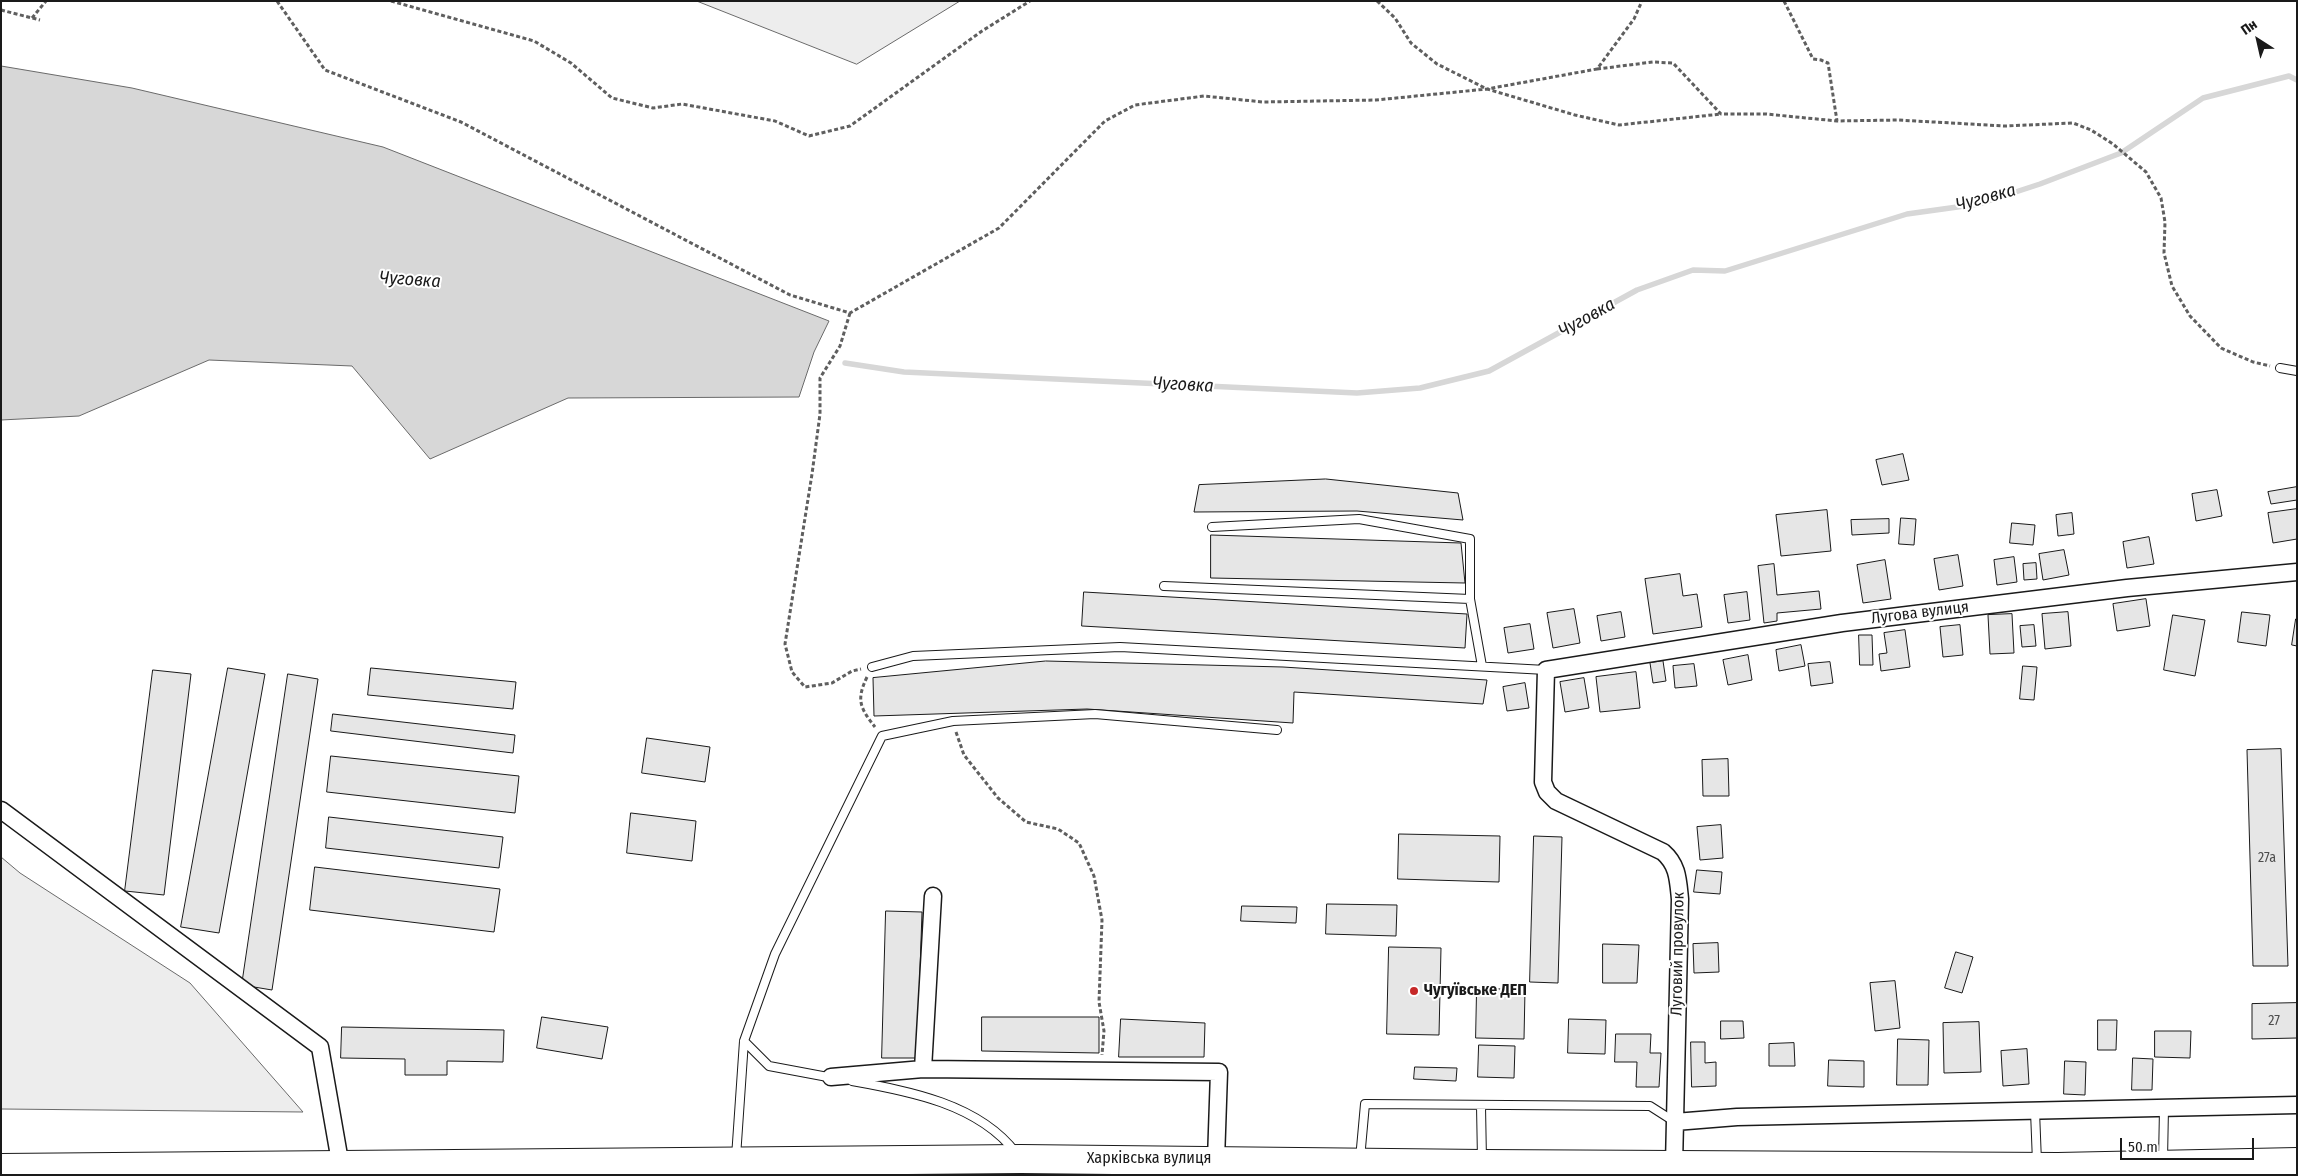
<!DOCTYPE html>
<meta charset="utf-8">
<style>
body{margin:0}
#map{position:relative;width:2298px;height:1176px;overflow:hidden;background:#fff;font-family:"Fira Sans Condensed",sans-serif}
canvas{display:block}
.frame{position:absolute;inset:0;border:2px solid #1a1a1a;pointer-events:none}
.north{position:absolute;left:2233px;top:15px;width:50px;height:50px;-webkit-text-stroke:4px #fff;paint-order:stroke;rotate:325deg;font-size:14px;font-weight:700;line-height:20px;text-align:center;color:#1a1a1a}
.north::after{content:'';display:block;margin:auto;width:18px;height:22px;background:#1a1a1a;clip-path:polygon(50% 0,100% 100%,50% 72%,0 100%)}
.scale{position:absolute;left:2120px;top:1138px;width:134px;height:22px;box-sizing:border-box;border:2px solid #1a1a1a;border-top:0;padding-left:6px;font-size:15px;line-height:18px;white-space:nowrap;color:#1a1a1a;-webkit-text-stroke:4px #fff;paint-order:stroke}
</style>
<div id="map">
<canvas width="2298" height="1176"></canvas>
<div class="frame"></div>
<div class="north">Пн</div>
<div class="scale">50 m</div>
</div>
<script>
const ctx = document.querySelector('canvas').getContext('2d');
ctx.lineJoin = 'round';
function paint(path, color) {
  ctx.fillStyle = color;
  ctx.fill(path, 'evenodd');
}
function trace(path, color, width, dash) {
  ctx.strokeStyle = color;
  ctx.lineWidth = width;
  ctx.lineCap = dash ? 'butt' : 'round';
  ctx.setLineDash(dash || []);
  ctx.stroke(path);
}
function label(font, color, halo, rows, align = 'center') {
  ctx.font = font + ' "Fira Sans Condensed",sans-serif';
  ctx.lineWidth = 4;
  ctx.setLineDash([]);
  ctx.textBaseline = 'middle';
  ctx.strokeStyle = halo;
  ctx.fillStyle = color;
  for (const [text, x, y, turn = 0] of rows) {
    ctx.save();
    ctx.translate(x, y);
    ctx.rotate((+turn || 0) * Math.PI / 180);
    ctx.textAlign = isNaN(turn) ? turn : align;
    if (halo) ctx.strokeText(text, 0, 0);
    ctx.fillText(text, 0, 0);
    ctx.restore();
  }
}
const built = new Path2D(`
 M697,1h263l-103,63z
 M1,857l19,16 170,110 113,129 -302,-3z`);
const water = new Path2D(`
 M1,66l131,22 251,59 446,174 -15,31 -15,45 -231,1 -138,61 -78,-93 -143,-6 -130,56 -78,4z`);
const stream = new Path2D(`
 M845,363l59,9 453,21 63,-5 69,-17 148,-81 56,-20 32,1 182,-57 72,-10 61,-20 81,-31 82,-55 86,-22 8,4`);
const building = new Path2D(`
 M1903,454l6,26 -27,5 -6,-25z
 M1326,479l132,14 5,27 -106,-9 -163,1 5,-27z
 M2297,487v13l-26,4 -3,-12z
 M2217,490l5,26 -26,5 -4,-27z
 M2297,509v30l-24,4 -5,-30z
 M1827,510l4,41 -50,5 -5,-41z
 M2072,513l2,21 -16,2 -2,-21z
 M1901,518l15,1 -2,26 -15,-1z
 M1889,519v14l-37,2 -1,-15z
 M2012,523l23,2 -2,20 -23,-2z
 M1211,535l250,8 4,40 -254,-5z
 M2149,537l5,27 -27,4 -4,-26z
 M2064,550l5,25 -26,5 -4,-26z
 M1958,555l5,31 -24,4 -5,-31z
 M2014,557l3,25 -20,3 -3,-25z
 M1885,560l6,39 -28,4 -6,-38z
 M2036,563l1,16 -13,1 -1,-16z
 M1774,564l3,31 42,-4 2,18 -44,4v8l-13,2 -6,-57z
 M1680,574l3,22 14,-2 5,33 -49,7 -8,-55z
 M1084,592l383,22 -2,34 -383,-22z
 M1747,592l3,28 -22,3 -4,-28z
 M2146,599l4,27 -33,5 -4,-27z
 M1574,609l6,34 -27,5 -6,-35z
 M1621,612l4,25 -24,4 -4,-25z
 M2068,612l3,34 -26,3 -3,-35z
 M2242,612l28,3 -4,31 -28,-4z
 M2012,614l2,39 -24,1 -2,-39z
 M2173,615l32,5 -10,56 -31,-6z
 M2296,619h1v27l-5,-1z
 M1530,624l4,25 -26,4 -4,-25z
 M1960,625l3,30 -20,2 -3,-30z
 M2034,625l2,21 -14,1 -2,-21z
 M1905,630l5,37 -29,4 -2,-17 8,-1 -3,-20z
 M1859,635h13l1,30h-13z
 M1801,645l4,21 -26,5 -3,-21z
 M1748,655l4,25 -24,5 -5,-25z
 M1046,661l237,6 204,13 -4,24 -189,-12 -1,31 -206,-14 -213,7 -1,-38z
 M1663,661l3,20 -13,2 -3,-20z
 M1830,662l3,21 -22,3 -3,-22z
 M1694,664l3,22 -22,2 -2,-22z
 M2023,666l14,1 -3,33 -14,-1z
 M228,668l37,6 -46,259 -38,-6z
 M371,668l145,14 -3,27 -145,-14z
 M153,670l38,4 -27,221 -39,-4z
 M1636,672l4,36 -40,4 -4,-35z
 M288,674l30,5 -46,311 -30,-5z
 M1584,678l5,30 -24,4 -5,-30z
 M1525,683l4,25 -22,3 -4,-24z
 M333,714l182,21 -2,18 -182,-22z
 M647,738l63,9 -5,35 -63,-9z
 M2281,749l7,217h-35l-6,-216z
 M331,756l188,20 -4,37 -188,-21z
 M1728,759l1,37h-26l-1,-36z
 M631,813l65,8 -4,40 -65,-8z
 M329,817l174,20 -4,31 -173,-20z
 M1721,825l2,33 -23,2 -3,-33z
 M1399,834l101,2 -1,46 -101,-3z
 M1534,836l28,1 -4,146 -28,-1z
 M315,867l185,22 -6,43 -184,-22z
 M1697,870l25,2 -2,22 -26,-2z
 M1327,904l70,1 -1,31 -70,-2z
 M1242,906l55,1 -1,16 -55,-2z
 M886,911l36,1 -5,146h-35z
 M1718,943l1,29 -25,1 -1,-29z
 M1603,944l36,1 -2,38h-34z
 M1389,947l52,1 -2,87 -52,-1z
 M1956,952l17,5 -11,36 -17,-5z
 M1895,981l5,47 -25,3 -5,-48z
 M1477,988l48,2 -1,49 -48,-1z
 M2297,1003v35l-45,1v-35z
 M542,1017l66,10 -6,32 -65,-11z
 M982,1017h117v36l-117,-2z
 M1121,1019l84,4 -1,34h-85z
 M1569,1019l37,1 -1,34 -37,-1z
 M2098,1020h19l-1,30h-18z
 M1721,1021h22l1,17 -23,1z
 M1979,1022l2,50 -37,1 -1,-50z
 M342,1027l162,3 -1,32 -56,-1v14h-42v-16l-64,-1z
 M2155,1031h36l-1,27 -35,-1z
 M1616,1034h35l-1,19h11l-2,34h-23l1,-25h-22z
 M1898,1039l31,1 -1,45h-31z
 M1691,1042h14v21l11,-1v24l-24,1z
 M1794,1043l1,23h-26v-22z
 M1479,1045l36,1 -1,32 -36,-1z
 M2027,1049l2,35 -26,2 -2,-35z
 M2133,1058l20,1 -1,31h-20z
 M1829,1060l35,1v26l-36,-1z
 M2065,1061l21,1 -1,33 -21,-1z
 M1415,1067l42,1 -1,13 -42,-2z`);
const path = new Path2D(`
 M277,1l48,69 136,52 329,173 60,18 149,-85 106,-107 30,-16 69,-9 59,6 113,-2 111,-11 110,-20 37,-50 8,-18
 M391,1l143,40 37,22 41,35 41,10 29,-4 93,17 34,15 41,-10 132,-95 48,-30
 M1377,1l18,17 16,25 26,21 50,25 88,26 44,10 102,-11
 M1784,1l29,58 8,1 7,3 9,58
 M1,10l39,10
 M32,18l14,-17
 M1597,69l56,-7 20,1 48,51h45l71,7 61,-1 107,6 68,-3 18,7 22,14 33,28 15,26 4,24 -1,31 8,33 18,30 31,32 32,14 17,4
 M850,313l-10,33 -20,32v36l-8,60 -27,170 7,28 13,15 27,-4 20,-12 9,-2
 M867,677c-11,23 -7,31 8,50
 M956,732l8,23 34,43 28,24 32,7 21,14 15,33 8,44 -3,82 5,29 -2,24`);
const lane = new Path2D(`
 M2280,368l17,3
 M1212,527l147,-8 111,20v60
 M1164,586l306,13 12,67
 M872,667l41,-11 207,-9 426,23
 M744,1041l25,25 64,12
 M852,1081c57,10 127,23 164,72
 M1481,1106l1,54
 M2035,1111l2,51
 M736,1157l8,-116 31,-87 107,-218 71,-15 142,-7 182,16
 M1360,1159l5,-55 285,2 25,16
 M2163,1160l1,-52`);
const street = new Path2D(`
 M1,810l319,237 22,126
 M923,1069l10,-173
 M831,1077l92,-8 296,3 -3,88
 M1675,1122l62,-5 560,-12
 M1674,1165l6,-266c-2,-19 -2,-34 -17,-47l-107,-51 -9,-9 -4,-10 3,-112 296,-47 285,-35 170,-16`);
const highway = new Path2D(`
 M1,1168l1020,-9 462,5 575,3 239,-5`);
const markers = [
 [1414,991,5,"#c62828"]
];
const numberNames = [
 ["27а",2267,858],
 ["27",2274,1021]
];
const streetNames = [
 ["Лугова вулиця",1920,613,-7],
 ["Луговий провулок",1678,954,-89],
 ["Харківська вулиця",1149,1159]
];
const poiNames = [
 ["Чугуївське ДЕП",1424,991]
];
const waterNames = [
 ["Чуговка",1986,198,-15],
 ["Чуговка",410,280,4],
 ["Чуговка",1587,318,-29],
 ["Чуговка",1183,385,3]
];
paint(built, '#ededed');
trace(built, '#6a6a6a', 1);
paint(water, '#d7d7d7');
trace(water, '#6a6a6a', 1);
trace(stream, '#d7d7d7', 5.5);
paint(building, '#e6e6e6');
trace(building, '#1a1a1a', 1);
trace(lane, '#1a1a1a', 10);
trace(street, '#1a1a1a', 19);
trace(highway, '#1a1a1a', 30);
trace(path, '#5f5f5f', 3, [4, 2.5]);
trace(lane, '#fff', 8);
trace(street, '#fff', 16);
trace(highway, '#fff', 28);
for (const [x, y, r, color] of markers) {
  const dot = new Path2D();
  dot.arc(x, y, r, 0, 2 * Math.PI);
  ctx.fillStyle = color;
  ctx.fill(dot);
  trace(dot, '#fff', 2);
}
label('14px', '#4d4d4d', null, numberNames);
label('16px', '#1a1a1a', '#fff', streetNames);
label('bold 16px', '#1a1a1a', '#fff', poiNames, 'left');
label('italic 18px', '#1a1a1a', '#fff', waterNames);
</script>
